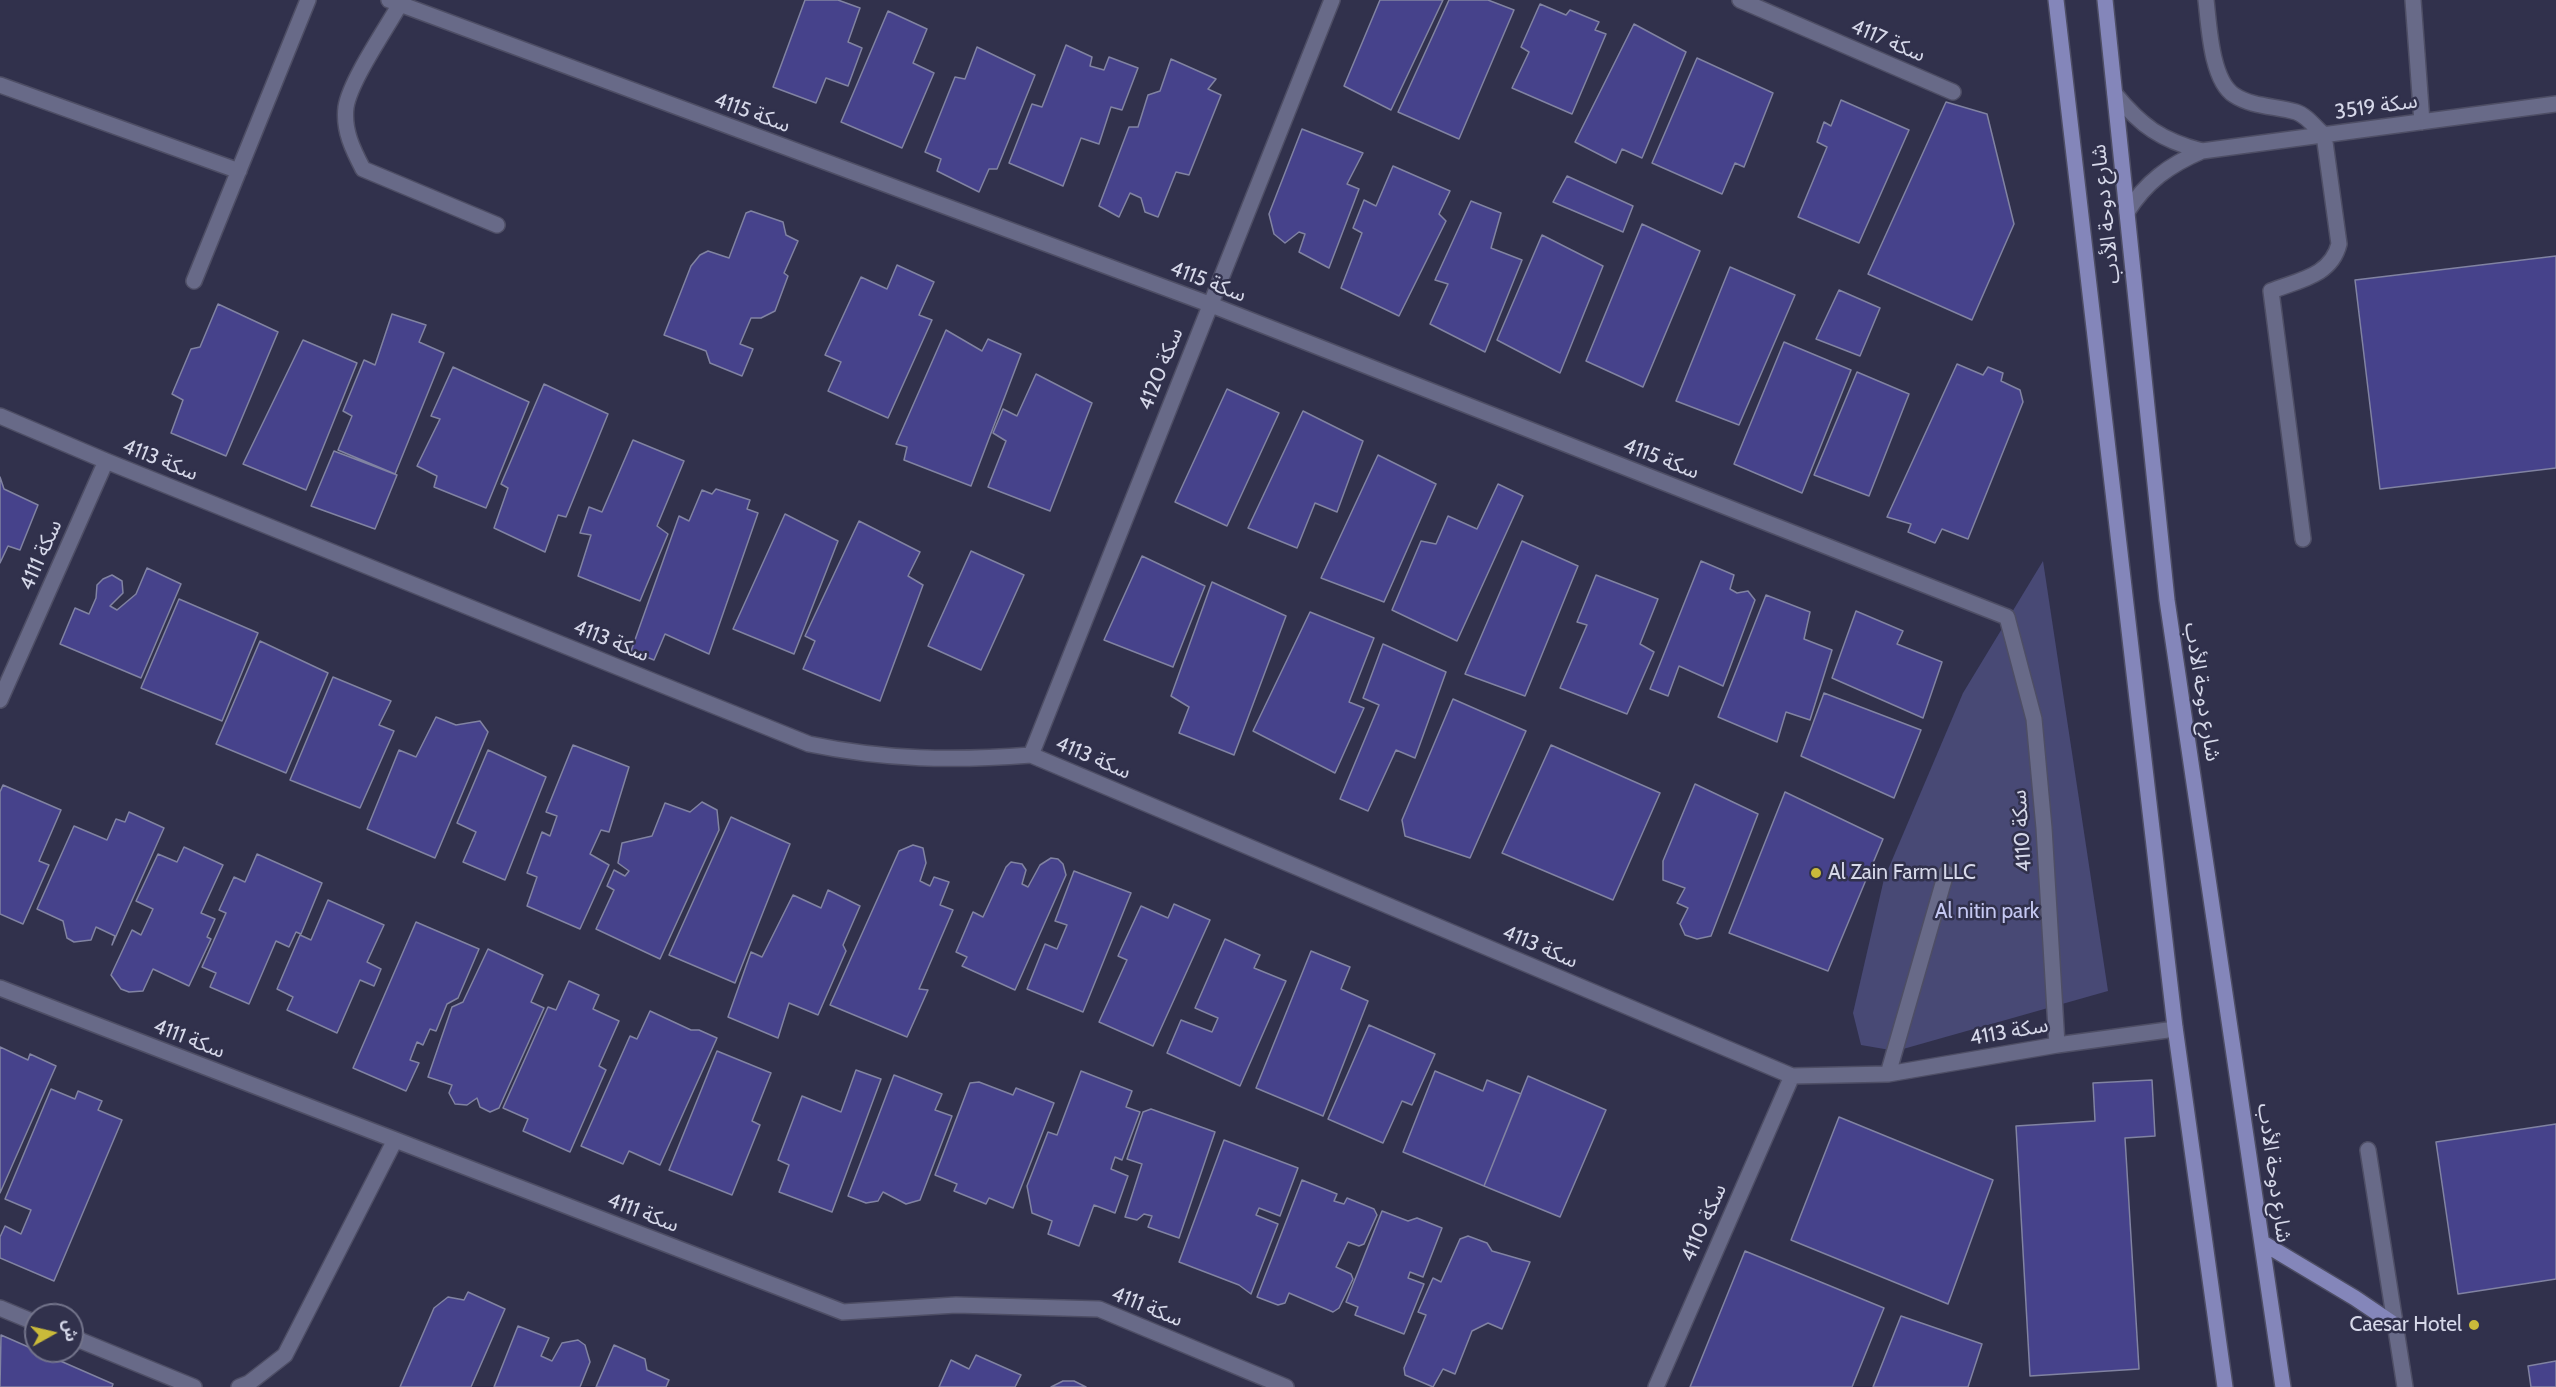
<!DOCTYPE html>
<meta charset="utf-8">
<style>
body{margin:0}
#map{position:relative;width:2556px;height:1387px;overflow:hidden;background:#31314c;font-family:Cabin,"Noto Sans Arabic",sans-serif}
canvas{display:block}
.north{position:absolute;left:24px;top:1303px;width:60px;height:60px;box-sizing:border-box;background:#31314c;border:2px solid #73748b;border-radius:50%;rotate:82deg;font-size:16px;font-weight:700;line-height:24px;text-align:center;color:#d6d8e9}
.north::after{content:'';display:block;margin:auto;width:21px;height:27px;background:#caba3a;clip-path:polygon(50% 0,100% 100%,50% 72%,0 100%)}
</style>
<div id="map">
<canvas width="2556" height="1387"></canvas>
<div class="north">ش</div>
</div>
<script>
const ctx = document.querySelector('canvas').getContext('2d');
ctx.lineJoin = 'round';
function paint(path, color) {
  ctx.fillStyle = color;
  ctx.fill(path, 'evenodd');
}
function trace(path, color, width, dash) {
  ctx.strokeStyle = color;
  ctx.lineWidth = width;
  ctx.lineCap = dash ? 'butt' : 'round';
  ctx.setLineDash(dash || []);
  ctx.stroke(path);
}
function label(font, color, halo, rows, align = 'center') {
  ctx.font = font + ' Cabin,"Noto Sans Arabic",sans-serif';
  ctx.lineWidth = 5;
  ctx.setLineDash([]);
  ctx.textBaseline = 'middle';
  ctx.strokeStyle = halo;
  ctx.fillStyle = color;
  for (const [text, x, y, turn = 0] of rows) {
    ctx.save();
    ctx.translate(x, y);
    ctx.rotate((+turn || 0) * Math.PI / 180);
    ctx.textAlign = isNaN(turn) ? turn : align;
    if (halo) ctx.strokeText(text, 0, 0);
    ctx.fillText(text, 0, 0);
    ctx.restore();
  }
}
const green = new Path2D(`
 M2043,561l65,430 -212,60 -35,-6 -8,-32 31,-134 79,-186z`);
const building = new Path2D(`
 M805,0h33l22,8 -12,34 14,6 -14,38 -22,-8 -10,25 -43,-16z
 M1380,0h63l-52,110 -47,-24z
 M1449,0h39l26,10 -55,129 -61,-27z
 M1540,4l26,11 4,-5 29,12 -4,8 11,4 -34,80 -60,-26 17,-36 -8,-5z
 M888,11l39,18 -14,34 21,10 -32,75 -61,-26z
 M1634,24l52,28 -44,106 -20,-9 -6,14 -41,-21z
 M1066,45l26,12 -2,9 14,4 5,-13 29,11 -16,42 -11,-3 -12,37 -18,-6 -18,48 -54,-23 23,-59 10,3z
 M977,47l58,28 -38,94h-8l-10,23 -42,-21 4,-12 -16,-7 30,-75 10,2z
 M1697,58l76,35 -29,74 -9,-4 -13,31 -70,-31z
 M1171,59l45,20 -8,10 13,6 -32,80 -13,-3 -18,45 -13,-5 -4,-14 -11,-5 -11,24 -20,-11 30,-79h9l10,-32 12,-4z
 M1841,100l68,30 -50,113 -61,-26 29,-70 -10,-5 7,-20 7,4z
 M1946,102l41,12 27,110 -42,96 -104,-46z
 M1302,129l61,24 -16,31 12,5 -30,79 -30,-16 6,-18 -6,-2 -14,11 -11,-9 -5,-20z
 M1393,166l57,25 -11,23 7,7 -47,95 -58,-28 21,-55 -9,-5 11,-28 12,6z
 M1567,176l66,30 -10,26 -70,-30z
 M1471,201l30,12 -10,35 31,12 -37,92 -55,-28 18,-40 -13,-4z
 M751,211l32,11 3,13 12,6 -14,32 4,3 -13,35 -14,7h-10l-11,26 13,5 -11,27 -32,-13 -4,-12 -42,-16 27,-69 9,-11 8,-4 21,7 17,-45z
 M1642,224l58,27 -57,136 -57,-26z
 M1542,235l61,31 -43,107 -63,-33z
 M2556,256v212l-176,21 -25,-209z
 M897,265l37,17 -15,33 13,5 -44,98 -60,-27 13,-29 -16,-7 36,-78 26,12z
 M1730,267l65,28 -56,130 -63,-24z
 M1839,290l41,18 -20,48 -44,-17z
 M218,304l60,28 -52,124 -55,-23 12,-33 -11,-6 19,-45 9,-2z
 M392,314l34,11 -7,17 25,11 -49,121 -57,-24 14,-34 -9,-5 21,-51 11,5z
 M946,330l36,21 6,-12 33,15 -50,132 -67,-26 3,-13 -11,-3z
 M303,340l54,23 -51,127 -63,-26z
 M1784,342l67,28 -49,123 -68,-29z
 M1957,364l26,11 5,-8 15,6 -2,8 19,9 3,12 -55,137 -26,-10 -7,14 -27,-11 3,-8 -24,-7z
 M453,367l76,35 -43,106 -52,-21 3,-11 -20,-10 23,-47 -9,-3z
 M1857,372l52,22 -40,102 -55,-21z
 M1036,374l56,29 -42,108 -62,-24 18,-46 -13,-8 10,-24 14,7z
 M544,384l64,30 -42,103 -8,-2 -13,37 -51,-24 14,-40 -7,-4z
 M1227,389l52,24 -52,113 -52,-24z
 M1303,411l60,30 -26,71 -22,-9 -18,45 -49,-20z
 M633,440l51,21 -27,65 11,8 -28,67 -62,-25 13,-41 -11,-2 9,-26 13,5z
 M334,451l63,24 -22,54 -64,-23z
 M1378,455l58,29 -52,118 -63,-24z
 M0,477l4,12 34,16 -18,45 -12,-4 -8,17z
 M1498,484l25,12 -66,145 -65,-31 29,-69 15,3 12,-28 29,13z
 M716,489l34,11 -3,9 11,4 -49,141 -44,-20 -11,26 -23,-9 48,-135 10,5 13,-31 10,4z
 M785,514l53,27 -44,113 -61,-25z
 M859,521l61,31 -12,24 15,9 -43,116 -77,-32 12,-28 -10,-5z
 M1522,541l56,25 -53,130 -60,-22z
 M971,551l53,24 -43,95 -53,-24z
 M1142,556l63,30 -32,81 -69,-27z
 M1701,561l33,14 -4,14 7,4 11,-2 7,9 -32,86 -44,-20 -11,30 -18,-7z
 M147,568l34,16 -40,94 -81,-34 15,-36 14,6 7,-16 1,-13 6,-6 9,-4 10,6 1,12 -13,13 7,4 19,-16z
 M1596,575l62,24 -18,45 14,8 -27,62 -67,-26 27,-63 -10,-3z
 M1212,582l74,34 -52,139 -55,-22 10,-26 -18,-11z
 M1766,595l44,17 -6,27 28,11 -22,70 -24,-8 -9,30 -59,-25z
 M179,599l79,34 -36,88 -81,-33z
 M1856,611l47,20 -6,13 45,18 -19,56 -91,-40z
 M1310,612l64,26 -25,64 15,6 -29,65 -82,-42z
 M260,641l68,32 -42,100 -70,-29z
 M1383,644l63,28 -31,86 -19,-8 -28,61 -28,-12 39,-94 -16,-7z
 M333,677l58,24 -12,24 15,6 -34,77 -70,-28z
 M1824,693l97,37 -27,68 -93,-42z
 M1453,699l73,32 -56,127 -65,-22 -3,-16z
 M436,717l20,8 24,-4 8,11 -53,126 -68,-29 32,-79 17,7z
 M573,745l56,22 -20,65 -8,-2 -11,24 19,11 -29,64 -53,-23 10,-29 -10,-4 15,-41 8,4 7,-20 -11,-4z
 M1551,745l109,48 -47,107 -111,-47z
 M488,750l58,27 -41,103 -42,-18 13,-30 -19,-9z
 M1695,784l63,30 -47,122 -14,3 -12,-4 -5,-11 8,-16 -11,-5 8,-15 -22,-8v-19z
 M3,785l58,25 -22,51 10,4 -26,59 -23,-10v-122z
 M1785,792l98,47 -55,132 -99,-38z
 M702,802l15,8 2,20 -59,129 -64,-30 18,-39 -7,-4 7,-16 11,6 4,-5 -11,-8 4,-20 30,-7 13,-33 25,9z
 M129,812l35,16 -52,117 3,-9 -19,-9 -5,13 -17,2 -7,-4 -4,-17 -26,-12 37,-83 33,14 9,-21 9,3z
 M731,817l59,27 -55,139 -66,-28z
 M913,845l10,3 3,15 -6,18 10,5 4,-9 15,5 -9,23 13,5 -34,79 9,1 -21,47 -77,-32 69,-154z
 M184,847l39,18 -22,48 14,6 -8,18 4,2 -22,47 -36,-17 -10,22 -14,1 -8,-3 -10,-14 21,-45 9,5 12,-26 -17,-8 22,-47 19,8z
 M257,854l65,29 -21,51 -5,-2 -7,15 -13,-6 -27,63 -39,-17 6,-14 -14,-6 24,-54 -7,-3 15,-33 11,5z
 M1051,858l7,1 5,5 3,11 -51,115 -53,-24 5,-9 -11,-5 17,-40 10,5 23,-50 5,-5 11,2 4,6 -4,14 6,3 12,-22z
 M1074,871l57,22 -48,119 -56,-23 18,-45 12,5 10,-24 -12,-4z
 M828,890l32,16 -17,39 3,6 -28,64 -29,-12 -11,35 -50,-21 23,-65 11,5 31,-62 28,13z
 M328,900l56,25 -17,37 14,7 -7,17 -14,-6 -23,53 -50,-23 6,-13 -16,-8 23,-54 11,5z
 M1174,904l36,16 -57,126 -54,-24 28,-62 -9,-4 23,-50 27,12z
 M416,922l63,27 -21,49 -11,6 -11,27 -6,-2 -7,16 -6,-3 -7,18 9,3 -13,28 -53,-23z
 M1225,939l35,16 -6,13 32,13 -46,105 -73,-33 14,-33 31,12 6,-14 -23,-10z
 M488,949l55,26 -12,27 13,6 -45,100 -9,4 -10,-5 -3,-9 -10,7 -12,-1 -6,-11 3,-8 -24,-8 24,-70 11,-5z
 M1311,951l39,16 -9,22 27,12 -45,115 -67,-28z
 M569,981l30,14 -6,14 26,12 -20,45 7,4 -36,82 -47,-21 5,-12 -25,-11 45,-101 8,3z
 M650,1011l41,19h8l18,8 -57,127 -31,-14 -6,13 -42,-18 49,-110 7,3z
 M1369,1025l66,29 -23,51 -10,-4 -19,42 -55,-24z
 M0,1047l28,13 2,-6 26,12 -56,127z
 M717,1051l54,22 -19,48 8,4 -28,70 -63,-25z
 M856,1070l25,9 -49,133 -53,-20 10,-27 -11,-5 24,-64 39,16z
 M1081,1071l51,20 -6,16 14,5 -18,48 -7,-3 -4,12 17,7 -13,37 -21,-8 -15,41 -31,-12 4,-13 -20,-8 -5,-27 21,-54 9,3z
 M1435,1071l48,20 4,-11 34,14 -37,92 -81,-34z
 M894,1075l48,19 -7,16 17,6 -32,84 -14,4 -23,-12 -5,9 -12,2 -18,-7z
 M1528,1076l78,34 -46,107 -76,-31z
 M2152,1080l3,56 -30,2 14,231 -109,7 -14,-250 79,-5 -2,-38z
 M979,1082l34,13 3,-7 38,15 -41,105 -24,-10 -3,6 -32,-13 3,-7 -22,-9 35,-92z
 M51,1089l24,10 3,-8 24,10 -4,9 24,10 -68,161 -54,-23v-21l5,-11 16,8 10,-24 -26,-11z
 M1151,1109l64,23 -36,106 -31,-11 4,-11 -8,-2 -7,6 -12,-3 17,-53 -15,-5 16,-47z
 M1839,1117l154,63 -45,124 -157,-64z
 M2556,1124v155l-98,15 -22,-152z
 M1224,1140l74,28 -18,48 -21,-8 -3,7 22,9 -27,70 -12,-9 -60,-23z
 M1302,1180l35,14 -3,7 10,3 3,-6 27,11 3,6 -13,29 -5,2 -11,-4 -12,25 15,7 2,5 -14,29 -6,4 -44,-19 -4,10 -7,2 -21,-8z
 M1382,1211l26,10 9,-3 25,10 -19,49 -13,-5 -2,6 16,6 -20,50 -49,-19 3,-8 -12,-5z
 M1468,1236l19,7 5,8 38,11 -28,67 -14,-6 -16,8 -17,43 -12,-5 -10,18 -28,-12 -1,-7 22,-53 -8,-3 15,-34 8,4 19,-43z
 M1745,1251l139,57 -32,79h-162z
 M468,1292l37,17 -34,78h-71l34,-79 14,-11 16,3z
 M1901,1316l81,28 -14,43h-95z
 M518,1326l31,12 -8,18 11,5 10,-18 16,-3 7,5 5,17 -10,25h-86z
 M1,1335l112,49 -1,3h-112z
 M614,1345l31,14 2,11 22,10 -3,7h-70z
 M976,1355l45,20 -6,12h-76l12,-27 18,9z
 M2556,1361v26h-25l-3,-21z
 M1063,1381h11l12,6h-35z`);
const minor = new Path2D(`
 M389,0l820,304 798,313 27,102 10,109 13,217
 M1740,0l213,92
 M2206,0c3,25 5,80 28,95 18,12 42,11 62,17 10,3 20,16 28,23l15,109c-8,32 -40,36 -68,47l32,248
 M2413,0l9,122
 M400,4c-14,25 -50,77 -54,103 -3,23 7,43 17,62l134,56
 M0,85l239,86
 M2115,94c26,32 46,46 87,57
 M2127,212c19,-30 42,-47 75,-61l354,-47
 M194,281l114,-281
 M0,416l106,45 703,283c77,16 144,17 222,11l761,321 96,-2 169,-29 118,-16
 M0,700l106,-239
 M1031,755l301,-755
 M0,988l843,324 113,-7 143,4 187,78
 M1888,1074l58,-201
 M2368,1150l37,237
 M0,1308l36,15
 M72,1337l122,50
 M239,1387l10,-4 36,-28 110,-215
 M1656,1387l136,-311`);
const major = new Path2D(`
 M2056,0l119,1027 50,360
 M2105,0l62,600 116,787
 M2263,1243l92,55 40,27`);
const markers = [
 [1816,873,6,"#caba3a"],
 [2474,1325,6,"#caba3a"]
];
const streetNames = [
 ["سكة 4117",1888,41,23],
 ["سكة 3519",2376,107,-8],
 ["سكة 4115",752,113,20],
 ["شارع دوحة الأدب",2106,214,-96],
 ["سكة 4115",1208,282,21],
 ["سكة 4120",1161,369,-68],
 ["سكة 4115",1661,459,21],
 ["سكة 4113",160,460,22],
 ["سكة 4111",41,555,-66],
 ["سكة 4113",611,641,22],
 ["شارع دوحة الأدب",2202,692,81],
 ["سكة 4113",1093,758,23],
 ["سكة 4110",2022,831,-94],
 ["سكة 4113",1540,947,23],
 ["سكة 4113",2009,1032,-10],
 ["سكة 4111",189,1039,21],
 ["شارع دوحة الأدب",2274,1173,82],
 ["سكة 4111",643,1213,21],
 ["سكة 4110",1704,1223,-66],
 ["سكة 4111",1147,1307,22]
];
const poiNames = [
 ["Al Zain Farm LLC",1828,873],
 ["Caesar Hotel",2462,1325,"right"]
];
const parkNames = [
 ["Al nitin park",1987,912]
];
paint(green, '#484975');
paint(building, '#46428b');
trace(building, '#8183a2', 1.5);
trace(minor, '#4e4e65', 18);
trace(major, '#4e4e65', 18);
trace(minor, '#686a88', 15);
trace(major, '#8486ba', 15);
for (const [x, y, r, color] of markers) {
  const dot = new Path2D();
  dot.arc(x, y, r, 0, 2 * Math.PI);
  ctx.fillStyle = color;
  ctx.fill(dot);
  trace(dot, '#31314c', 2);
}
label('21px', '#d6d8e9', '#31314c', streetNames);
label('21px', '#d6d8e9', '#31314c', poiNames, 'left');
label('21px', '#c5c8f2', '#31314c', parkNames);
</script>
